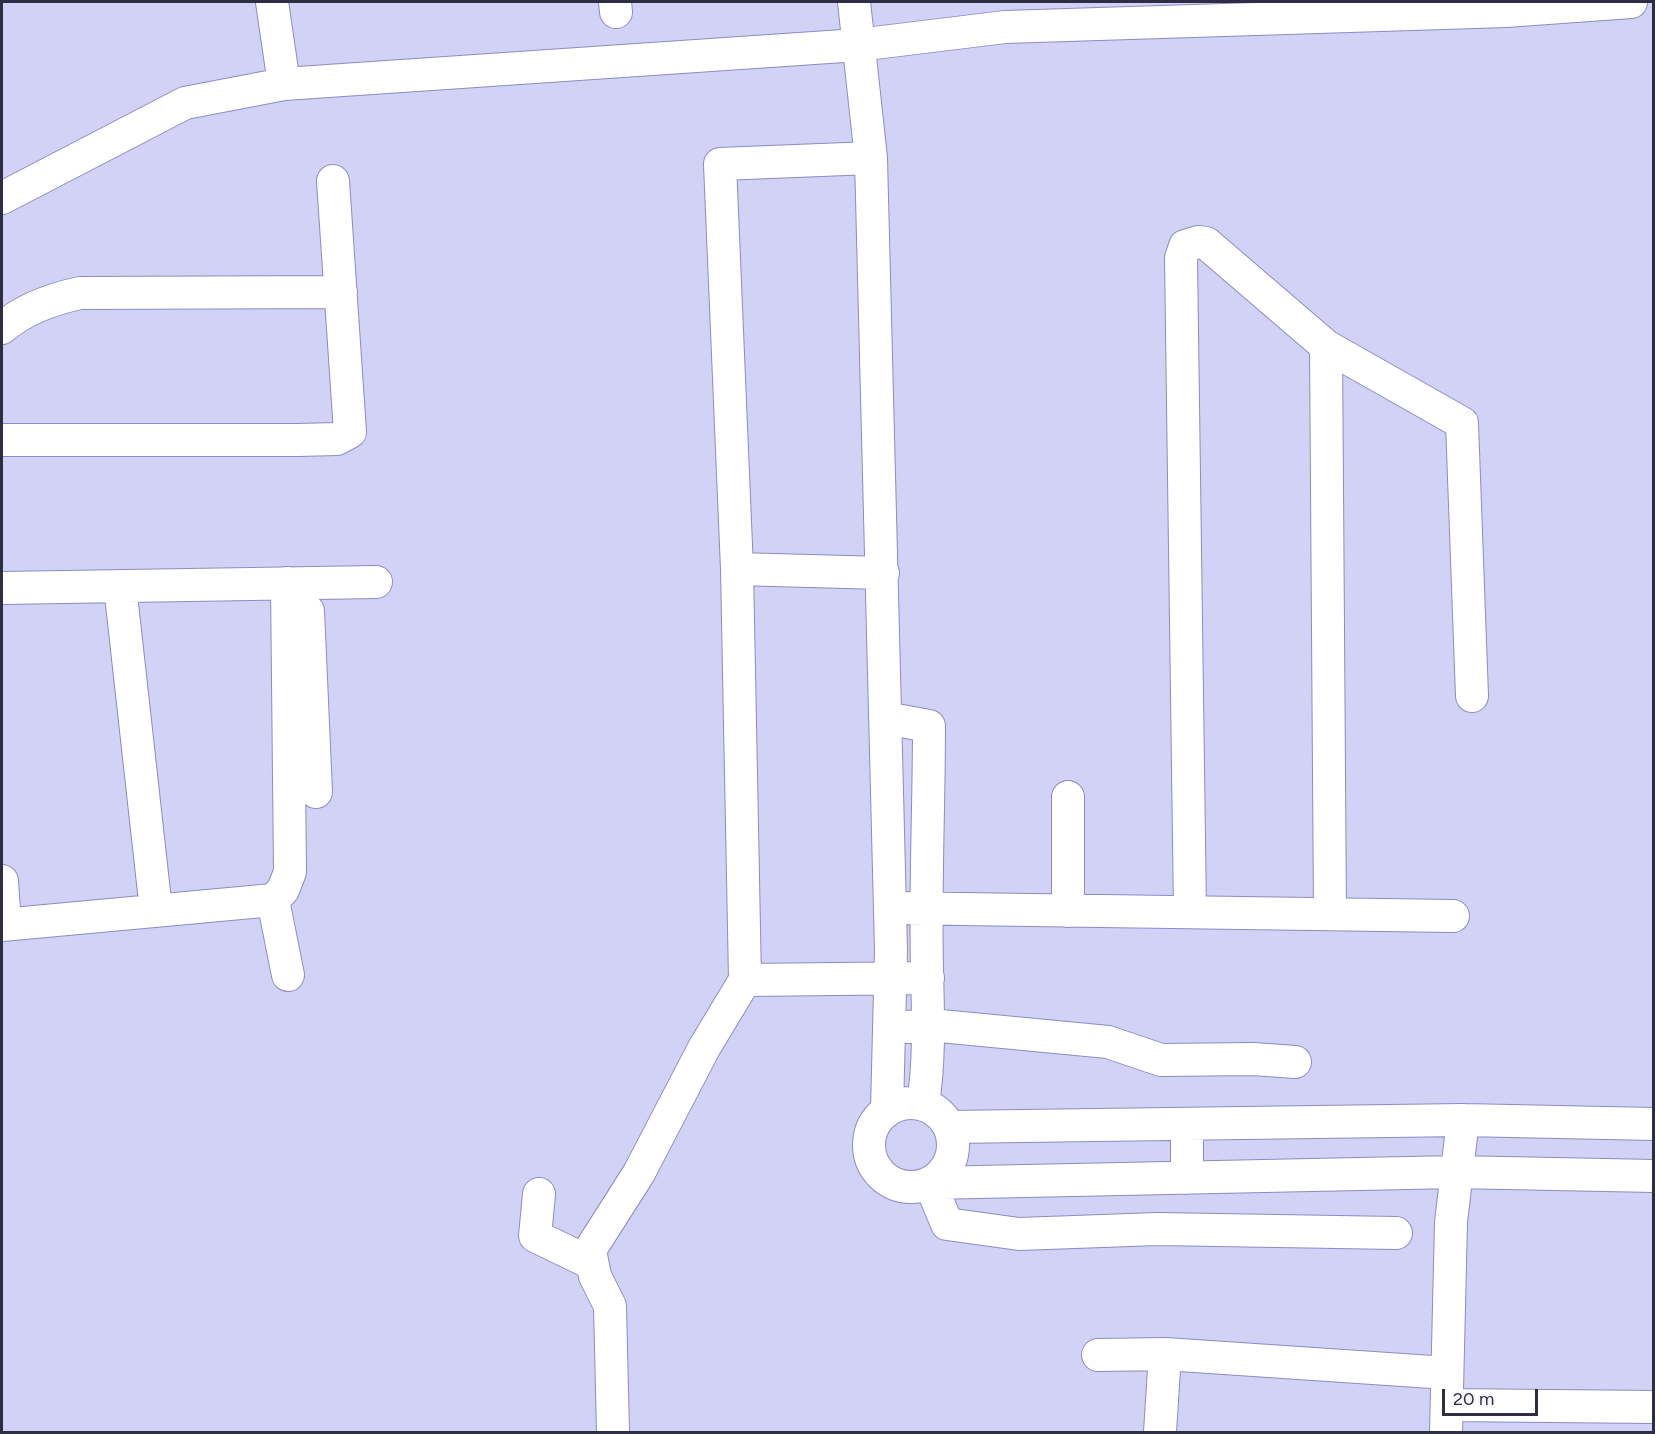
<!DOCTYPE html>
<style>
body{margin:0}
#map{position:relative;width:1655px;height:1434px;overflow:hidden;background:#d2d2f6;font-family:Figtree,sans-serif}
canvas{display:block}
.frame{position:absolute;inset:0;border:3px solid #2e2d44;pointer-events:none}
.scale{position:absolute;left:1442px;top:1389px;width:96px;height:27px;box-sizing:border-box;border:3px solid #2e2d44;border-top:0;padding-left:8px;font-size:18px;line-height:21px;white-space:nowrap;color:#2e2d44;-webkit-text-stroke:4px #f6f6fc;paint-order:stroke}
</style>
<div id="map">
<canvas width="1655" height="1434"></canvas>
<div class="frame"></div>
<div class="scale">20 m</div>
</div>
<script>
const ctx = document.querySelector('canvas').getContext('2d');
ctx.lineJoin = 'round';
function trace(path, color, width, dash) {
  ctx.strokeStyle = color;
  ctx.lineWidth = width;
  ctx.lineCap = dash ? 'butt' : 'round';
  ctx.setLineDash(dash || []);
  ctx.stroke(path);
}
const minor = new Path2D(`
 M272,2l12,82
 M615,2l1,10
 M854,2l17,156 20,792 -4,160
 M871,158l-151,6 17,405 8,411 183,-2
 M2,198l183,-95 99,-19 574,-39 147,-18 501,-16 125,-9
 M2,328c22,-19 50,-29 78,-35l261,-1
 M1326,346l4,568
 M2,440h296l39,-1 13,-7 -17,-251
 M737,569l146,4
 M120,586l36,324
 M2,588l374,-6
 M308,611l8,181
 M885,718l44,8c0,80 -4,161 -2,242 1,46 3,90 -4,136
 M1068,797v114
 M2,881l3,43
 M273,900l15,75
 M890,908l563,8
 M1190,912l-9,-654 4,-12 13,-4 8,1 120,103 136,77 10,273
 M2,925l271,-25 10,-10 7,-18 -3,-289
 M908,1027l22,-2 178,17 53,18 92,-1 42,3
 M869 1145a42 42 0 1 1 84 0a42 42 0 1 1-84 0Z
 M1187,1124v54
 M950,1127l513,-7 191,4
 M539,1194l-4,42 56,27
 M1396,1233l-238,-4 -139,5 -72,-10 -17,-41 525,-11 199,4
 M1098,1355l67,-1 282,19
 M1447,1405l207,2
 M613,1432l-3,-126 -15,-30 -5,-26 49,-77 65,-125 41,-68
 M1160,1432l5,-78
 M1446,1432l5,-210 12,-102`);
trace(minor, '#8d8bc2', 34);
trace(minor, '#fff', 32);
</script>
